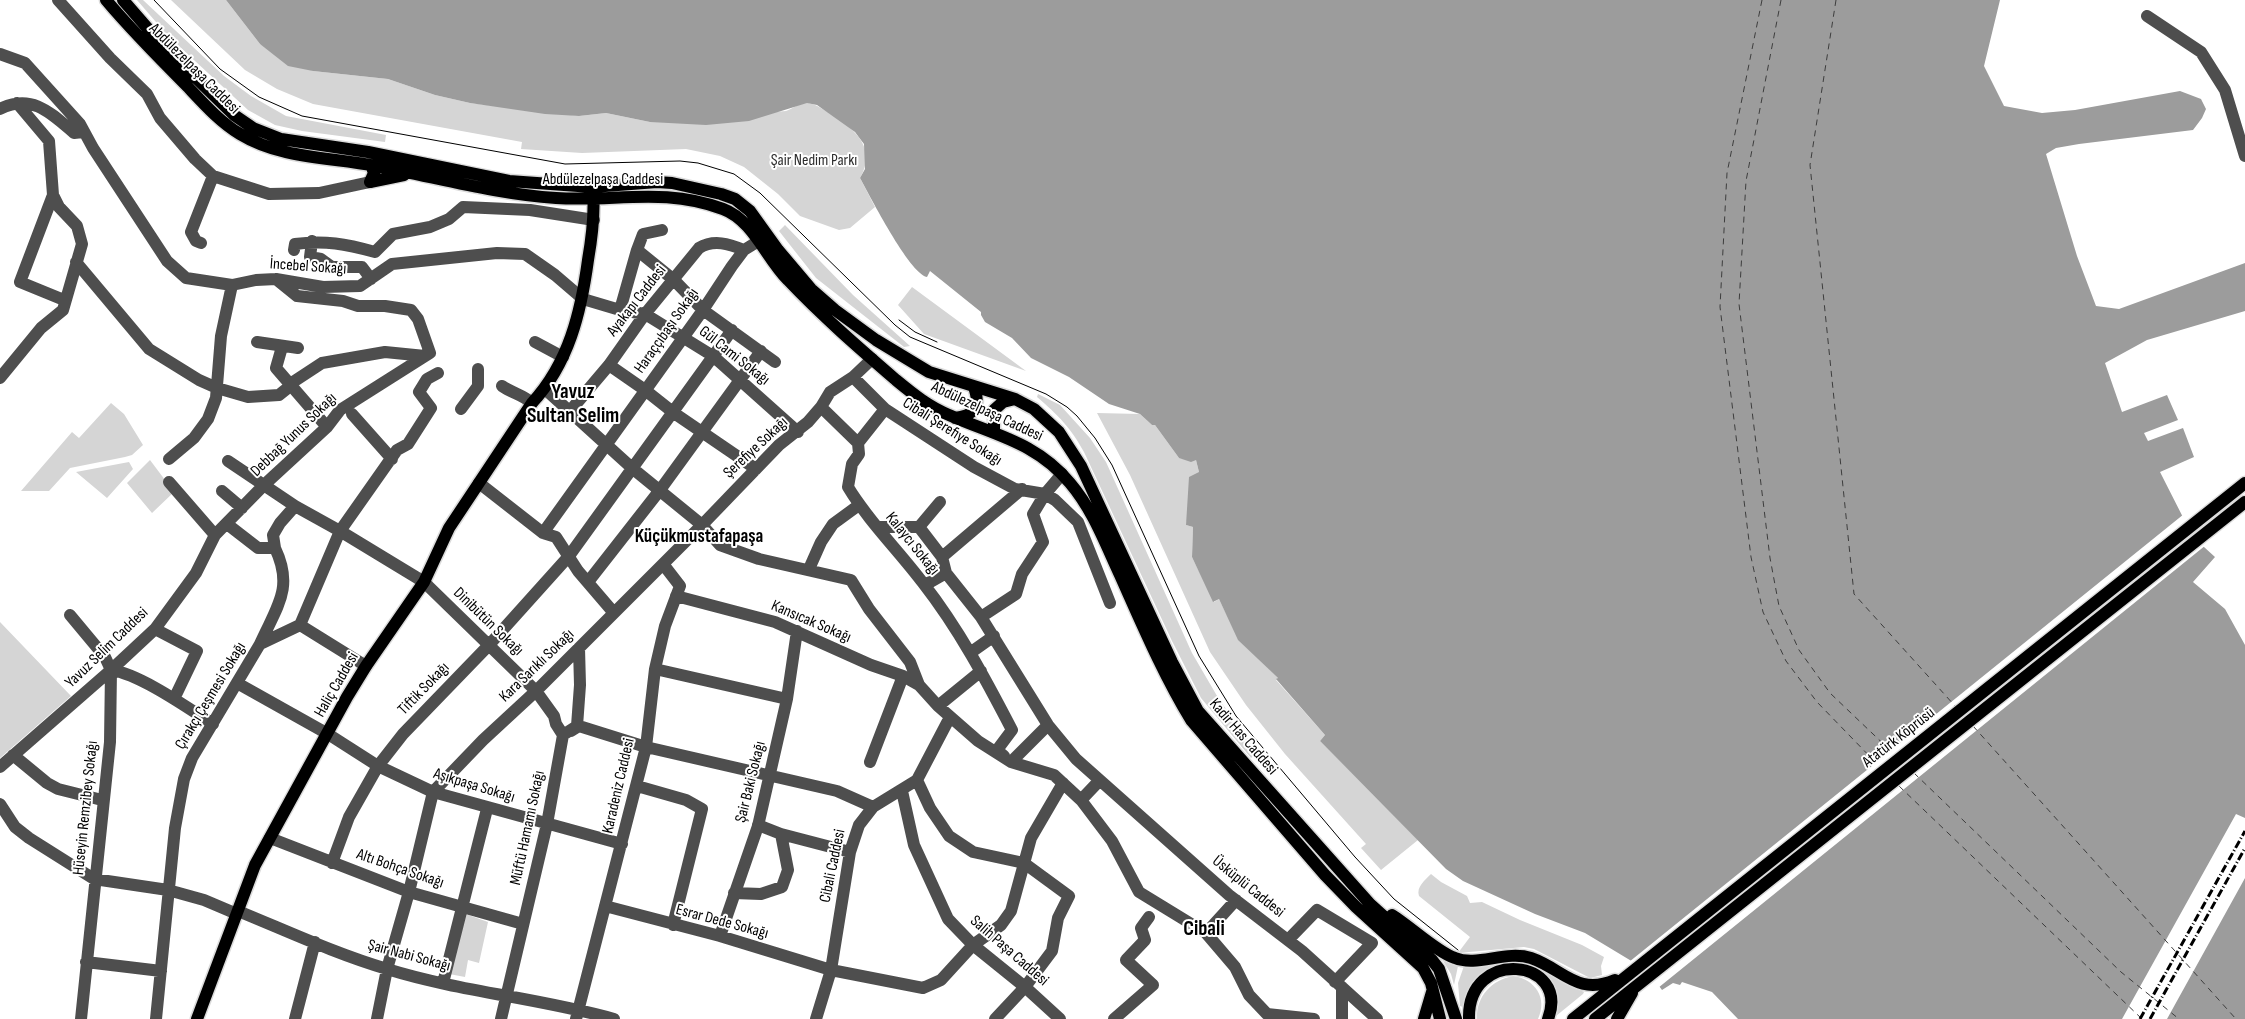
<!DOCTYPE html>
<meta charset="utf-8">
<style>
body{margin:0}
canvas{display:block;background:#fff}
</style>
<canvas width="2245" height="1019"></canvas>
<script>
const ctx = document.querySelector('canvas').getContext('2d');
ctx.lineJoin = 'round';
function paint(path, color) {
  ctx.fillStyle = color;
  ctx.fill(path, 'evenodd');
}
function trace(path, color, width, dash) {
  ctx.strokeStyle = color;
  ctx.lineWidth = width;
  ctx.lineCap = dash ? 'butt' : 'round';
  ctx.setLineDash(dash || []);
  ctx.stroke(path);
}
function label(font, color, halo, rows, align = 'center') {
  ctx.font = font + ' "Sofia Sans Condensed",sans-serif';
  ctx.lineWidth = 4;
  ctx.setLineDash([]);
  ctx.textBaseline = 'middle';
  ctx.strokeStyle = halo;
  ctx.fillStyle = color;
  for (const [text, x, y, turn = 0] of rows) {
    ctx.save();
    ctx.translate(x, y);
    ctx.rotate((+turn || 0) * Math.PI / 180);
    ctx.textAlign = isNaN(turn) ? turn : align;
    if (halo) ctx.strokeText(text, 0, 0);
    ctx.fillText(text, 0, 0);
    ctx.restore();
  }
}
const green = new Path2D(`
 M137,0h6l81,76 27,20 35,20 100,19 -1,7 -83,-11 -27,-6 -27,-15 -80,-74z
 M171,0h55l34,44 53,27 75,8 47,16 35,8 109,13 27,-3 44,9 136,-11c7,-3 16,-9 22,-8 9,1 17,8 25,12 23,15 44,34 27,63l15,29 -25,21 -11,2 -39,-14 -22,-22 -34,-27 -24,-11 -34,-7 -104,4 -61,-4 1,-7 -209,-38 -36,-15 -32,-19z
 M785,225l68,70 57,51 -6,1 -88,-69 -37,-47z
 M912,287l114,84 -102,-37 -26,-29z
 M1038,394l22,11 30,33 16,24 86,191 28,48 26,34 10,19 -5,4 -50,-60 -29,-57 -88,-189c-13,-24 -26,-37 -47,-55z
 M111,403l13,11 19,31 -11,10 -7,2 -55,11 -21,23h-28l51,-59 7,6z
 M1097,413l43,1 12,11h3l24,33 17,2 3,12 -13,53 7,2 -1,30 22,45 5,-3 20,41 39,38 -2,2 49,55 -5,6 98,99 -37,30 -20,-22 5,-4 -81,-90 -39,-49 -36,-53 -80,-177z
 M150,460l24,32 -22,21 -25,-30z
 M129,462l4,7 -26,29 -31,-26z
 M0,622l71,74 -71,62z
 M1431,874l10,8 26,14 3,7 12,-1 38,18 62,25 22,12 -3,9 1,9 -12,3 -56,-29 -10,-2 -66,6 12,-16 -51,-41c-3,-9 6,-16 12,-22z
 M460,912l28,10 -9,41 -11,-3 -3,17 -21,-4z
 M1443,961l15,5 -4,19 -3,-11z
 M1497,963c-19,11 -29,21 -34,44l-3,-1 -2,-23 6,-17z
 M1541,970l43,22 -1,2 -27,22c2,-18 0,-33 -15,-46z
 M1513,976c22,3 35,22 25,43h-61c-1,-23 15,-39 36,-43z`);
const water = new Path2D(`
 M226,0h1774l-16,66 20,40 38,7 33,-3 105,-19 21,8 5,10 -4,9 -9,12 -114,14 -23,4 -10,6 31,102 19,50 23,3 126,-46v48l-98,29 -42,23 17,49 45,-17 11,25 -34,13 4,8 35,-13 11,29 -34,15 33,65 22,20 -22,25 32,27 20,36v374h-507l-26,-27 -30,-10 -2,3 -7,-2 -11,7 -14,-19 -63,-38 -50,-19 -72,-33 -17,-12 -126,-128 5,-6 -49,-56 2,-1 -40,-38 -19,-41 -6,3 -21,-45 1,-30 -7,-2 3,-48 10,-5 -3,-12 -5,2 -12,-4 -24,-33h-3l-12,-11 -31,-10 -40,-27 -38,-19 -19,-20 -27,-16 -4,-7v-3l-51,-41 -3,6c-18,-4 -57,-81 -67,-99l5,-9 -1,-25 -9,-12 -38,-27 -10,-2 -58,18 -43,4 -56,-3 -44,-9 -27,3 -34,-2 -75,-11 -35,-8 -47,-16 -75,-8 -25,-5 -28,-22z`);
const pier = new Path2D(`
 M2184,514l11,22 11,9 -548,443 -12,-15 -17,-11z
 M2236,814l9,4v60l-78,141h-45z`);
const ferry = new Path2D(`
 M1762,0l-35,173 -7,134 31,250 12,55 23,49 31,41 63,65
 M1781,0l-35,181 -7,123 31,254 9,48 20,44 31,43 65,62
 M1836,0l-26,165 44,429 101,112
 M1973,726l263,293
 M1914,773l207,199 58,47
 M1899,786l243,233`);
const minor = new Path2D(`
 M58,0l52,58 37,36 13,24 35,41 18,17 56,18 50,-1 51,-11
 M2147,16l54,36 24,38 20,66
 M0,54l25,9 55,61 13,24 74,113 19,17 46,7 24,-5 20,-1 47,8 37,-1 32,-22 105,-11 28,1 30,21 28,24 37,11 25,4 68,42 85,76
 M17,103l32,38 4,54 -33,87 44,18
 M0,109c32,-16 51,4 74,24l9,-1
 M312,241l-2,16 11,2 11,8h30l9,12
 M201,243l-5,-2 -5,-9 22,-56
 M294,250l1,-6c30,-4 51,0 80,8
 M637,250l37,30 29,30 72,52
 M375,252l18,-18 37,-7 19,-8 14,-12 67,3 64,10
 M76,262l73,87 50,31 18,8 31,9 31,-2 10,-8h3
 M620,310l17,-60 6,-16 19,-4
 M257,342l41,6
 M535,342l28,15
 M282,347l-6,21 51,59
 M609,365l36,25 29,23 82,56
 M853,377l32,32 89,58 41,22 30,5 10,6 23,22 32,81
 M0,378l41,-50 22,-18 19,-66 -5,-18 -18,-19 -6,-12
 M290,384l32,-21 63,-11 40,4
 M502,386c10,7 21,9 30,17
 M545,389l87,79 70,57 18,20 39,14 92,21 18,29 41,53 9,23
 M821,407l37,36 1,11 -7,10 -4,23c21,35 51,64 75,96 36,46 63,97 89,147l-15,20 7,6
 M461,409l17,-23v-17
 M570,411l39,-46 36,-51 54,-66c15,-9 30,-4 45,2
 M352,414l40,45
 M858,443l27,-34
 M169,459l25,-21 14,-19 8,-21 5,-62 11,-51
 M228,461l67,45 45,25 84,51 112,109 18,25 2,8 7,11
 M169,482l46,53
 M479,483l64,50 13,4 22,34 36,42
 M222,491l20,17
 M227,524l31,24h17c19,40 2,58 -15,96
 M878,527h41l23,30 4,16 35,44 67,108 28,34 153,136 73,56 75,68
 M919,527l21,-25
 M543,533l160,-223 29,-44 12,-16 13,-8
 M275,548l-2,-13 7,-12 15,-17
 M942,557l80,-68
 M809,569l12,-27 12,-18 26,-19
 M588,582l72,-92 101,-139
 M925,585l21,-12
 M676,596l99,26 96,43 32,11 16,9 19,21 40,35 33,21 43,13 27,25 31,41 27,51 67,41 29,34 14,28 18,19 47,5
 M70,615l35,42 6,13 -1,72 -29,277
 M981,617l35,-23 6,-20 21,-32 -10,-28 12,-20 17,-20
 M300,625l66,41
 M155,629l42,22 -23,48
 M970,653l24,-17
 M655,669l132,30
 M111,670c29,4 77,38 102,54
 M237,683l91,51 50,32 55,26 189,52
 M938,706l43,-35
 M571,731l8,-5 67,21 191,44 36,16
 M13,755l34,28 11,6 44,11
 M870,762l33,-86
 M1011,762l37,-37
 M0,767l111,-97 44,-41 41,-56 19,-38 49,-50 63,-58 13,-17 90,-57 -12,-34 -7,-9 -26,-4h-27l-15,-5 -46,-5 -21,-17
 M917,780l13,28 19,28 24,16 51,11 45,33 -11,22 -6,33 -27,36 -30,32
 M637,786l49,14 16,9 -29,116
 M902,791l12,54 34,74 25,26 52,42 35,32
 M1081,800l18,-19
 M0,804l15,23 14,11 65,41 74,11 36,10 33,14
 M758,825l23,9 69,18
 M270,838l139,54 114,32
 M332,863l17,-46 29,-51 25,-32 86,-89 80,-89 163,-226
 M734,893l27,1 21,-7 6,-17 -7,-36
 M605,906l115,30 111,34 92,18 18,-8 32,-35 28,-20 10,-14 20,-73 32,-55
 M238,911c49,20 98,43 149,58 74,23 153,29 227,50
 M1206,933l30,-33
 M720,936l38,-110 29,-127 10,-68
 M1288,940l29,-30 55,33 -37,39
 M86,962l75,9
 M443,983l44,-174
 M156,1019l19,-191 9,-49 8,-21 68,-114 40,-19 40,-94 57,-81 11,-6 23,-36 -12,-16 8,-13 11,-6
 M295,1019l20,-77
 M377,1019l10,-50 22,-77 24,-100 50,-52 53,-49 166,-166 77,-80 29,-23 13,-15 9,-15 23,-15 19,-18
 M501,1019l46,-195 16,-89 14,-9 3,-41 -1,-37
 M576,1019l70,-272 9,-78 10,-43 15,-40 -17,-22
 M816,1019l15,-49 19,-118 9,-27 14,-18 44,-27 33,-63
 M1114,1019l39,-34 -27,-25 19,-20 -4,-12 8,-11
 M1342,1019v-32`);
const major = new Path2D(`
 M106,0c26,31 54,59 82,87 16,17 32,35 52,47 41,25 90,23 136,32 60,11 119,28 180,32 60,4 107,-11 167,11 30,11 43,49 65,71 34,36 71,68 108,100 17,14 33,27 53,35 45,20 87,27 121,68 23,27 35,60 50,92 22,49 43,99 71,145l134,155 31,32 67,61 8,15 9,36
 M123,0l40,46 71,69 19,13 28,11 87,13 141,29 83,6 65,-5 15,1 49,11 14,5 15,12 28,39 33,39 24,21 41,30 53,32 86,27 19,10 25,23 22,34 91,196 26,49 172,193 62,56 7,9 17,50
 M371,165l3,8 -4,9 34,-7
 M955,418c20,-3 26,-11 19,-31
 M994,432v-22l9,-8 12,-3
 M1392,915c18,11 45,37 63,43 22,9 51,-8 76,0 32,11 46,38 84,22
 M197,1019l58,-154 92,-168 19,-31 58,-84 25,-54 83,-125c37,-40 49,-91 56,-143 4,-23 7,-45 5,-69
 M1424,1019l8,-27
 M1469,1019c-2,-72 102,-61 79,0
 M1573,1019l672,-536
 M1595,1019l650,-517
 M1617,1019l15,-26`);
const tram = new Path2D(`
 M154,0l66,69 39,28 43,19 263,48 115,-3 18,2 36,11 26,19 135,132 15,12 136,57 21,13 10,9 18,22 17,27 87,191 37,60 119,141 39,42 64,51
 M899,320l16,12 22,10`);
const rail = new Path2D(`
 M2140,1019l105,-188
 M2150,1019l95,-171`);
const streetNames = [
 ["Abdülezelpaşa Caddesi",194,69,45],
 ["Abdülezelpaşa Caddesi",603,180],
 ["İncebel Sokağı",308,267,4],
 ["Ayakapı Caddesi",637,301,-52],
 ["Haraççıbaşı Sokağı",667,331,-55],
 ["Gül Cami Sokağı",734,356,38],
 ["Abdülezelpaşa Caddesi",987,412,25],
 ["Cibali Şerefiye Sokağı",952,432,32],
 ["Debbağ Yunus Sokağı",294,435,-44],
 ["Şerefiye Sokağı",756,448,-43],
 ["Kalaycı Sokağı",912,544,51],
 ["Dinibütün Sokağı",488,622,44],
 ["Kansıcak Sokağı",811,622,23],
 ["Yavuz Selim Caddesi",107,648,-44],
 ["Kara Sarıklı Sokağı",537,666,-44],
 ["Haliç Caddesi",337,685,-60],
 ["Tiftik Sokağı",424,689,-46],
 ["Çırakçı Çeşmesi Sokağı",211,696,-59],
 ["Kadir Has Caddesi",1243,737,49],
 ["Atatürk Köprüsü",1899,738,-38],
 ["Şair Baki Sokağı",751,782,-76],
 ["Aşıkpaşa Sokağı",474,786,17],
 ["Karadeniz Caddesi",619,786,-77],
 ["Hüseyin Remzibey Sokağı",86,808,-84],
 ["Müftü Hamamı Sokağı",528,828,-78],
 ["Cibali Caddesi",833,866,-78],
 ["Altı Bohça Sokağı",400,869,19],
 ["Üsküplü Caddesi",1248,887,39],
 ["Esrar Dede Sokağı",722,922,15],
 ["Salih Paşa Caddesi",1009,951,41],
 ["Şair Nabi Sokağı",409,956,15]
];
const parkNames = [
 ["Şair Nedim Parkı",814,161]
];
const quarterNames = [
 ["Küçükmustafapaşa",699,537]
];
const districtNames = [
 ["Yavuz",573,393],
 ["Sultan Selim",573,417],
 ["Cibali",1204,930]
];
paint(green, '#d5d5d5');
paint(water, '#9c9c9c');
paint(pier, '#fff');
trace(ferry, '#3d3d3d', 1, [6, 5]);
trace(major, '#dbdbdb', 15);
trace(minor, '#4e4e4e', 12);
trace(major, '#000', 12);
trace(tram, '#000', 1);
trace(rail, '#000', 3, [8, 2.5, 1, 2.5]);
label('16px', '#000', '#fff', streetNames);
label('16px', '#2c2c2c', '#fff', parkNames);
label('bold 19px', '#000', '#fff', quarterNames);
label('bold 21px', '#000', '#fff', districtNames);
</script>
